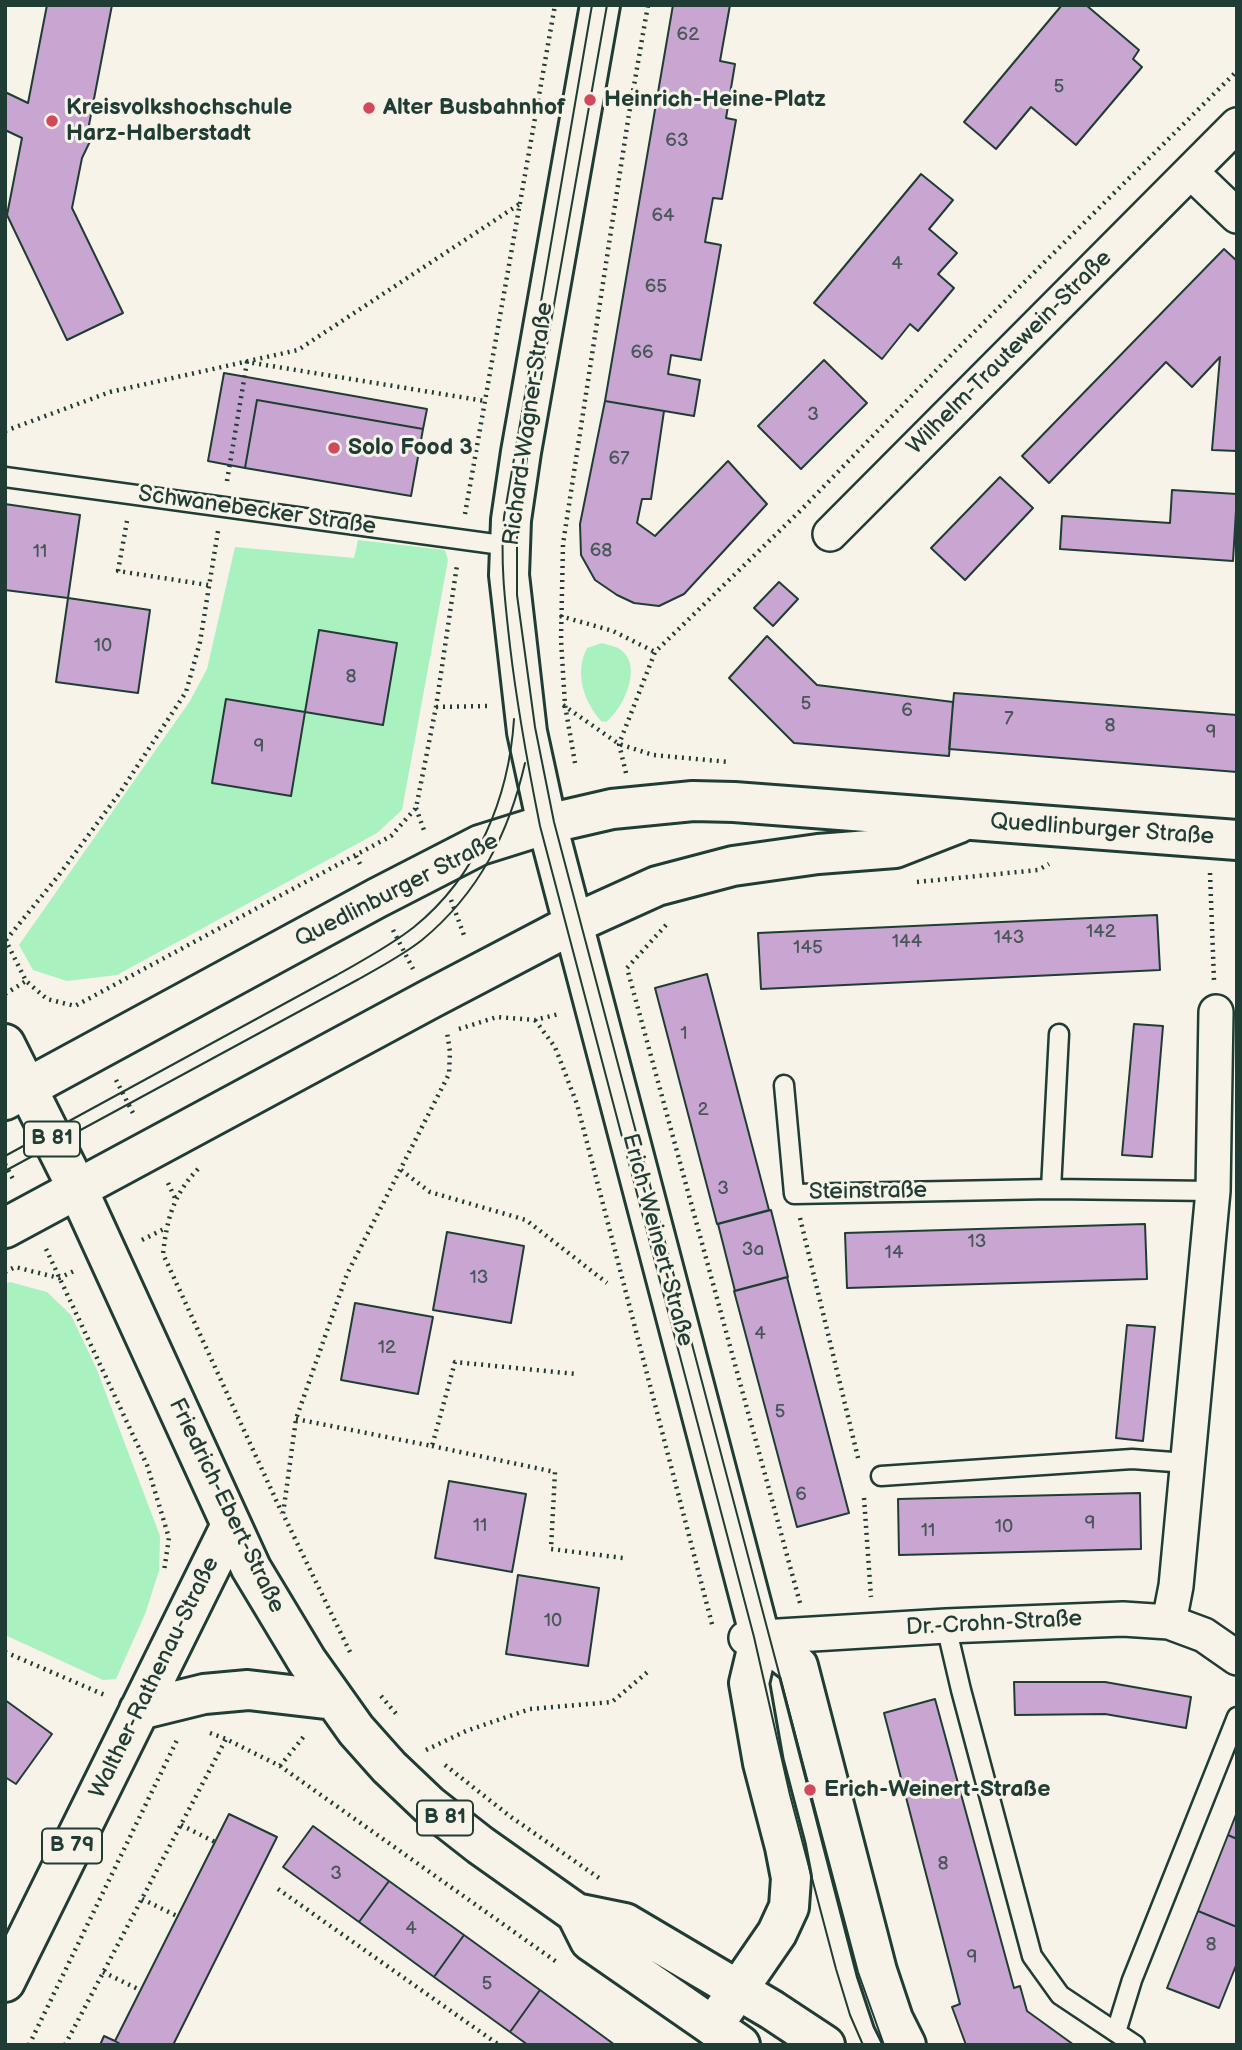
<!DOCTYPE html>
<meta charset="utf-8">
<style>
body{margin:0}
#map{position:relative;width:1242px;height:2050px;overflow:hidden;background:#f7f3e8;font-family:"Balsamiq Sans",sans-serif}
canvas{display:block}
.frame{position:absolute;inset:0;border:7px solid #1f3d34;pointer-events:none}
</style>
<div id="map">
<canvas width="1242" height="2050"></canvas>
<div class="frame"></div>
</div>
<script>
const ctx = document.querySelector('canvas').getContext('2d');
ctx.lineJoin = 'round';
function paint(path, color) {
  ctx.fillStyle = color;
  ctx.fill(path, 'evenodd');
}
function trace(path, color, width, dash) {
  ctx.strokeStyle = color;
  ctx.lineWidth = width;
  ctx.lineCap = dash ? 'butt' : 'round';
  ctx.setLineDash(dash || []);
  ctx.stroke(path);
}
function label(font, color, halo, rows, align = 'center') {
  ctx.font = font + ' "Balsamiq Sans",sans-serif';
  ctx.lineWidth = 6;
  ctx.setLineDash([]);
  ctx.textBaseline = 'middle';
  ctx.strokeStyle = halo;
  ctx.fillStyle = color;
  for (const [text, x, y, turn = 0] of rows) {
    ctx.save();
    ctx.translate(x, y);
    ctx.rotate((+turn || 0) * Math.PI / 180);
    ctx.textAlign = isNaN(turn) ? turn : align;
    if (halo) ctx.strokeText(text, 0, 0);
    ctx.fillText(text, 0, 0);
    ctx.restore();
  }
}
const green = new Path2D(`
 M358,540l87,10 3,10 -46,250 -25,23 -260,142 -50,6 -34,-11 -14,-25 171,-244 17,-32 28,-122 119,11z
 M602,643c5,2 12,3 16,5 27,15 6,60 -12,74l-5,-1c-17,-19 -27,-48 -14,-73z
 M10,1282l37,10 24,23 26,55 63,166 -1,35 -14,43 -29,65 -13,1 -98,-45v-351z`);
const building = new Path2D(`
 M47,5h65l-24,125 6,3 -12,25 -10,50 51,105 -56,27 -60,-125 15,-77 -17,-8v-38l23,11z
 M673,5h57l-10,56 15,3 -9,54 10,2 -14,79 -9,-1 -8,44 16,3 -20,115 -30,-5 -3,19 32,6 -6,36 -89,-15z
 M1062,5h24l53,45 -6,9 9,8 -66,78 -45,-38 -35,42 -32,-27z
 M921,174l32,26 -24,29 28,24 -19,21 16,14 -36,43 -8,-7 -28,35 -68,-56z
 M1224,249l13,12v190l-25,-1 8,-93 -28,30 -26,-25 -117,121 -27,-27z
 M824,360l43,43 -66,66 -43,-43z
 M224,373l203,36 -4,20 -166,-29 -12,68 -37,-7z
 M257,400l166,29 -12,67 -166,-28z
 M605,401l59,10 -13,88h-9l-5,24 18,13 73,-75 39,43 -83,90 -25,12 -25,-3 -17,-8 -22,-15 -14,-25 -1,-31z
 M1000,477l33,31 -68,72 -34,-32z
 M1172,490l65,4 -4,67 -173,-12 2,-33 108,7z
 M5,504l75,11 -12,83 -63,-8z
 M779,582l19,17 -25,27 -19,-18z
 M68,598l82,12 -12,83 -82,-11z
 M319,630l78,13 -14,82 -78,-13z
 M767,636l50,49 136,17 -4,54 -155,-13 -65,-65z
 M954,693l283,22v57l-288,-23z
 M226,699l79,13 -14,84 -79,-13z
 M1157,915l3,55 -399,19 -3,-56z
 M707,974l62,236 -52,14 -62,-236z
 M1134,1024l29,2 -11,131 -30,-2z
 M771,1210l17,67 -53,14 -17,-67z
 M1145,1224l2,55 -300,9 -2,-55z
 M447,1232l77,14 -13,77 -78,-13z
 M787,1277l62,236 -52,14 -63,-236z
 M355,1303l78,14 -15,77 -77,-14z
 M1127,1325l28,2 -12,114 -27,-3z
 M449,1481l77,13 -14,78 -77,-14z
 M1140,1493l1,56 -242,6 -1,-56z
 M518,1575l81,13 -11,78 -82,-12z
 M1014,1682h91l86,15 -5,31 -81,-14 -90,1z
 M935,1699l79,289 6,-2 7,25 47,34h-108l-14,-38 8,-3 -76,-291z
 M5,1700l47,34 -36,50 -11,-7z
 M1237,1812v27l-9,-4z
 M229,1814l48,23 -104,208h-51l-7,-4z
 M313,1826l76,55 -30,41 -76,-55z
 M1228,1835l9,4v88l-39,-16z
 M389,1881l75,54 -30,42 -75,-55z
 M1198,1911l39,16v36l-18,45 -52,-20z
 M464,1935l76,55 -30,42 -76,-55z
 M540,1990l75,55h-87l-18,-13z
 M104,2036l11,5 7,4h-22z`);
const path = new Path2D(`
 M5,431l105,-39 188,-42 223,-147
 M227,481l20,-119 238,39
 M465,514l90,-509
 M127,521l-9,50 90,14
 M560,616l53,15 42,21
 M563,705l56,39 34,11 76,7
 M436,707l52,-1
 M575,763l-10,-58 -4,-65 2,-96 65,-424 20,-115
 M626,773l-7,-29 36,-92 148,-144 150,-155 284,-282
 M416,808l9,25
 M356,856l5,10
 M1210,873l4,107
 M917,882l121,-12 11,-6
 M451,900l14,38
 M666,925l-39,43 173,635
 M393,930l20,39
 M5,939l21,42 21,18 28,7 316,-170 25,-28 20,-101 21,-142
 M6,940l53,-65 62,-84 65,-99 14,-50 18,-111
 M5,994l21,-13
 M535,1020l20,27 22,57 136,524
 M459,1029l38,-12 38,3 24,-6
 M116,1080l18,35
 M5,1164l9,17
 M198,1169c-25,26 -31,50 -35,85l119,259
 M401,1170l29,22 96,28 81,63
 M168,1183l7,15
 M800,1218l59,244
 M142,1240l24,-12
 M46,1249l101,216 22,73 -5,33
 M5,1272l10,-5 44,11 15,-7
 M296,1419l136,27 23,-84 121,12
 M432,1446l123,26 -4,77 72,9
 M864,1498l7,99
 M5,1652l102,44
 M350,1652l-67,-138 13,-95 51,-145 102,-200 1,-22 -3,-20
 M381,1696l17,20
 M210,1733l16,6 54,27 278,197
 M426,1750l40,-19 64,-22 82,-7 38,-32
 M445,1765l66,52 88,61
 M280,1766l25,-31
 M181,1825l34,17
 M278,1889l221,156
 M142,1899l35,17
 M103,1972l37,18
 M29,2045l148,-305
 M65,2045l161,-306`);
const lane = new Path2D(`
 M5,477l504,69
 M784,1085l10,109 257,-5 162,2
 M1051,1189l8,-155
 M881,1476l251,-17 55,4
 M946,1626l15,64 71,266 28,39 75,50
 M1116,2032l16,-52 105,-263`);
const street = new Path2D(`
 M1191,172l46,44
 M830,534l407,-409
 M1169,1622l7,-36 37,-395 3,-179
 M746,1638l200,-12 177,-7 46,3 35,13 33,23`);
const secondary = new Path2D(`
 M600,5l-79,447 -10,68 -2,55 18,157 20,92 213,813 -11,46 14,80 22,84 6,31 -2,29 -12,26 -64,93
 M5,1100l372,-202 103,-53 67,-21 65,-15 81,-8 41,1 503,38
 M5,1228l425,-229 143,-75 84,-38 76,-20 85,-12 77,-6 64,-25
 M760,1637l38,29 79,305 16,48 13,26`);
const primary = new Path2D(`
 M5,1044l73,146 173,378 56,93 49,69 33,37 40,38 51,40 96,68 49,10 147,87 53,35
 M139,1710l65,-16 44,-4 86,10
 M576,1913l14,28 150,104
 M5,1982l226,-457`);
const tram = new Path2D(`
 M592,5l-88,512c-4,44 1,85 6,129 7,60 18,120 30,180l214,811 36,158 46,174 14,46 13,30
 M607,5l-79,447 -11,71v72l18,132 19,95 304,1150 26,73
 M5,1156l332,-181c26,-15 53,-29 77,-48 63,-51 95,-129 100,-208
 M5,1171l354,-192c21,-12 44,-24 63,-39 57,-47 87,-107 103,-177`);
const markers = [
 [590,100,7,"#d1495b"],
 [369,108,7,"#d1495b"],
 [52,121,7,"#d1495b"],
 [334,448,7,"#d1495b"],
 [810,1790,7,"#d1495b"]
];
const numberNames = [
 ["62",688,35],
 ["5",1059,87],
 ["63",677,141],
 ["64",663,216],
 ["4",897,264],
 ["65",656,287],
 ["66",642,353],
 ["3",813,415],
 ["67",619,459],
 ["68",601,551],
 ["11",40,552],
 ["10",103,646],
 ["8",351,677],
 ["5",806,704],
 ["6",907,711],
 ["7",1009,719],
 ["8",1110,726],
 ["9",1211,733],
 ["9",259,747],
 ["142",1101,932],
 ["143",1009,938],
 ["144",907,942],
 ["145",808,948],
 ["1",684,1034],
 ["2",703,1110],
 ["3",723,1189],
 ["13",977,1242],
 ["3a",753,1250],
 ["14",894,1253],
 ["13",479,1278],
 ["4",760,1334],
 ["12",387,1348],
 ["5",780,1412],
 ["6",801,1495],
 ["9",1090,1524],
 ["11",480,1526],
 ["10",1004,1527],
 ["11",928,1531],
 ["10",553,1621],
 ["8",943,1864],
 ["3",336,1874],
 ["4",411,1929],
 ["8",1211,1945],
 ["9",972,1958],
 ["5",487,1984]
];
const shields = [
 [52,1139,56],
 [445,1818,56],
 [72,1846,60]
];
const shieldNames = [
 ["B 81",52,1139],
 ["B 81",445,1818],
 ["B 79",72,1846]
];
const poiNames = [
 ["Heinrich-Heine-Platz",604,100],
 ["Kreisvolkshochschule",66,108],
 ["Harz-Halberstadt",66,134],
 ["Alter Busbahnhof",383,108],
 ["Solo Food 3",348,448],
 ["Erich-Weinert-Straße",824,1790]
];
const streetNames = [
 ["Wilhelm-Trautewein-Straße",1010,353,-45],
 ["Richard-Wagner-Straße",529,424,-82],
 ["Schwanebecker Straße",257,511,8],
 ["Quedlinburger Straße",1102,830,4],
 ["Quedlinburger Straße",397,891,-27],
 ["Steinstraße",868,1192,-1],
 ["Erich-Weinert-Straße",657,1240,75],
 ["Friedrich-Ebert-Straße",226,1506,64],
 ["Dr.-Crohn-Straße",994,1624,-3],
 ["Walther-Rathenau-Straße",155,1678,-64]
];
paint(green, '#a9f1be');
paint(building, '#c8a6d1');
trace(building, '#1f3d34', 2);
trace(lane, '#1f3d34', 23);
trace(street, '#1f3d34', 38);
trace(secondary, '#1f3d34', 44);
trace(primary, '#1f3d34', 44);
trace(path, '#1f3d34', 4.5, [2, 5]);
trace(lane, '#f7f3e8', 18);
trace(street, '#f7f3e8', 33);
trace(secondary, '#f7f3e8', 38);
trace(primary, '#f7f3e8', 38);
trace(tram, '#1f3d34', 2);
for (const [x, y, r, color] of markers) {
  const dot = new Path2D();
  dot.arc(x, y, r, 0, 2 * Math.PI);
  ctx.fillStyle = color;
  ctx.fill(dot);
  trace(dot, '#f7f3e8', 2.5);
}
label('19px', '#49575b', null, numberNames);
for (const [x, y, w] of shields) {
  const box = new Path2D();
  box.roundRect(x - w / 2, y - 17.5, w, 35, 5);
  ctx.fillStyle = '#f7f3e8';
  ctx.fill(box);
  trace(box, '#1f3d34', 2);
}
label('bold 21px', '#1f3d34', null, shieldNames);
label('bold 23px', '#1f3d34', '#f7f3e8', poiNames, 'left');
label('23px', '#1f3d34', '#f7f3e8', streetNames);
</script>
